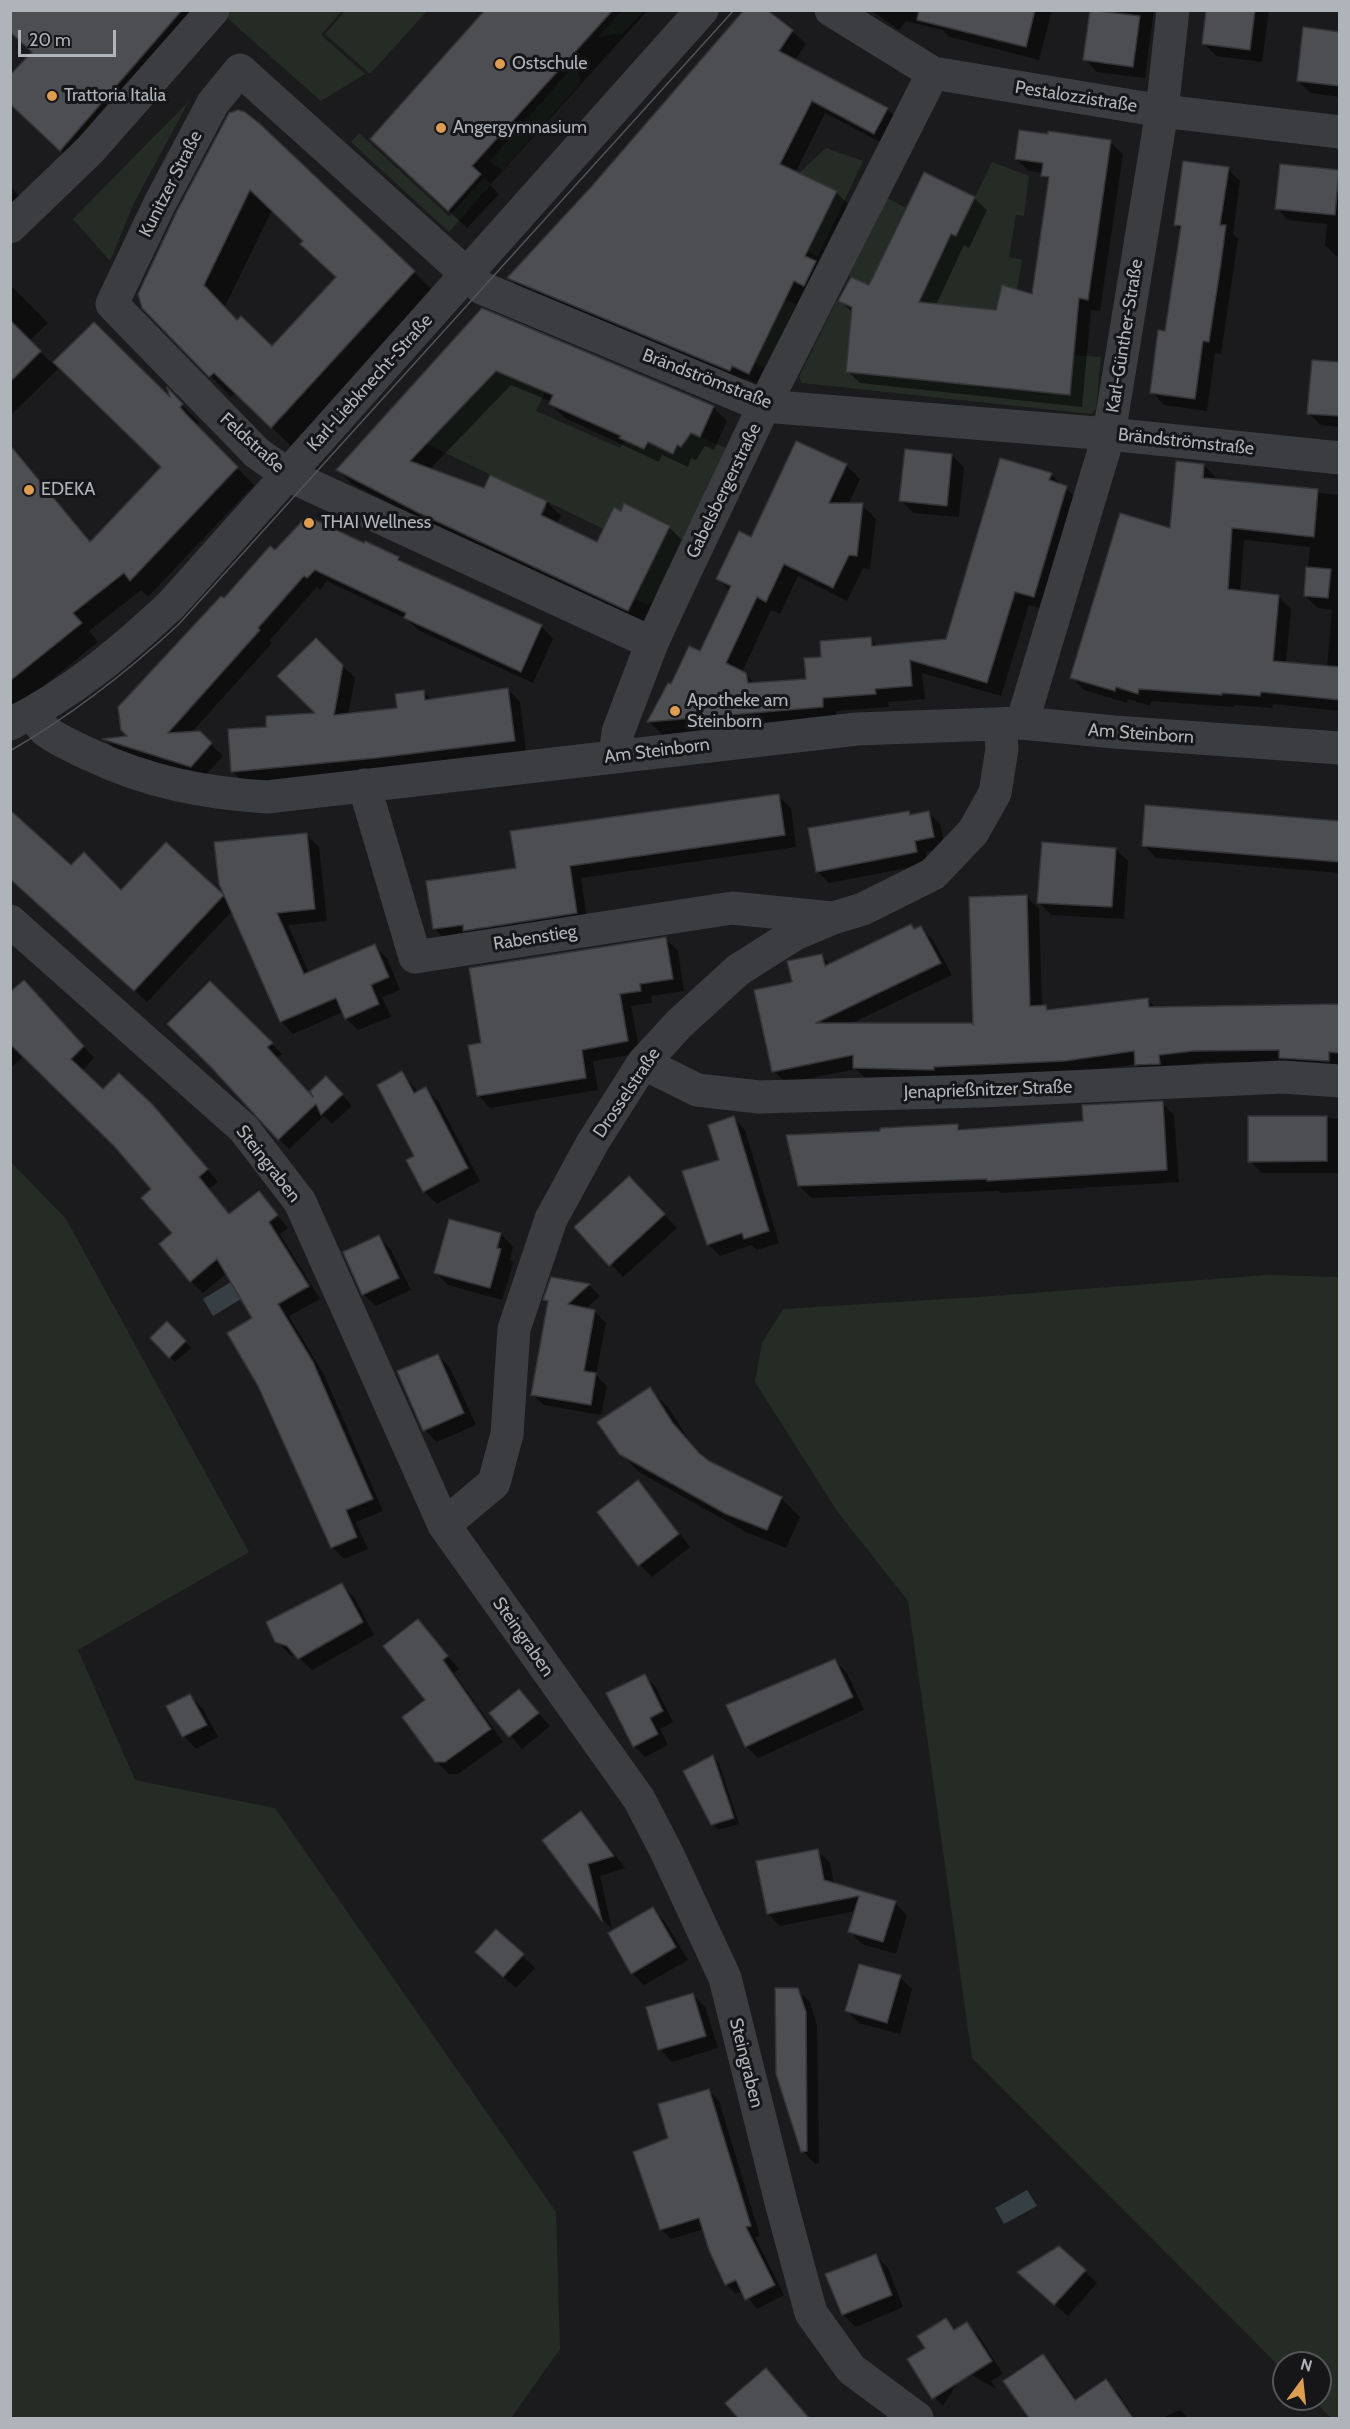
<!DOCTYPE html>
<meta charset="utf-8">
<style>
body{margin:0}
#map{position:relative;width:1350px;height:2429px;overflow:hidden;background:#1b1b1d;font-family:Cabin,sans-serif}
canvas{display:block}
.frame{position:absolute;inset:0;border:12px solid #afb4ba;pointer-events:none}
.north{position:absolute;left:1272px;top:2351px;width:60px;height:60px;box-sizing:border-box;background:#161618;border:2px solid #535559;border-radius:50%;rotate:15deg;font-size:16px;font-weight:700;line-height:24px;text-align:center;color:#afb4ba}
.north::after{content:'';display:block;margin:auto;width:21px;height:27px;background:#de9e51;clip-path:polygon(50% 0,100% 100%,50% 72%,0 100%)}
.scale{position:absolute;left:18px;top:30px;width:98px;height:27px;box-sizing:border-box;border:3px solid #afb4ba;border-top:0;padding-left:8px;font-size:18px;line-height:21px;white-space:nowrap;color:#afb4ba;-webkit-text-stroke:4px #161618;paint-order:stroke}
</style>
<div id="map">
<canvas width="1350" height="2429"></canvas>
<div class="frame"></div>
<div class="north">N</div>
<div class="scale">20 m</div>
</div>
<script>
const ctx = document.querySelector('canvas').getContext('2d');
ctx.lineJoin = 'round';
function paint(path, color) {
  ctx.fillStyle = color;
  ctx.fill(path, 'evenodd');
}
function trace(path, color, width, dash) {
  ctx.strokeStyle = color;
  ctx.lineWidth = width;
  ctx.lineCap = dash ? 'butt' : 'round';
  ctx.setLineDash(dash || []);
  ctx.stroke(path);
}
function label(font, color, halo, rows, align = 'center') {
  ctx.font = font + ' Cabin,sans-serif';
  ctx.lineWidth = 6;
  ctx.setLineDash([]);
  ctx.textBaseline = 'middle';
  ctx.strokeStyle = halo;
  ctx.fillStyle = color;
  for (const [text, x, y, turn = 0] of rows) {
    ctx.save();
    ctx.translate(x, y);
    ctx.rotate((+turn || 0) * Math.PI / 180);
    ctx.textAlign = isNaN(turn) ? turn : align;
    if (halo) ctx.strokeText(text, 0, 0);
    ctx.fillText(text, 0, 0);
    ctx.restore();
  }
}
const green = new Path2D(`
 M623,10l21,1 -23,24 -7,-1 -17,4z
 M232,11h110l-21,24 44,39 -44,27 -95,-84z
 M345,11v-1l82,1 -57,63 -45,-40z
 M583,55l-5,18 3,9 -79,89 -12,-10z
 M189,101l-55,102 -24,58 -37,-42z
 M359,133l90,83 35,-38 7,6 -42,48 -98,-90z
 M826,148l37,13 -45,95 -10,-4 28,-61 -37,-18z
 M992,162l37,14 -5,40 -8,-1 -7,42 13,3 -5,30 -15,-5 -7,25 -76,-8 32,-69 5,3z
 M887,198l19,10 -37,77 -20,-9z
 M784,300l12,4 -30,65 -12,-6z
 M837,300l15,7 -6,65 137,-23 -3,38 90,8 4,-40 27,2 -5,52 -5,5 -289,-31 -3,-6z
 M509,358l27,12 -6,15 15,7 -9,19 84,37 5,-7 19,8 4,-7 25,12 4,-9 5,2 9,-14 35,15 -20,41 16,7 -61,90 -9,16 -5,2 -12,-5 16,-34 -26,-62 -4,8 -7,-3 -7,13 6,3 -3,8 -183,-88z
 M10,1161l56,58 183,333 -171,98 57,130 140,28 281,404 4,137 -49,69h-500z
 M1266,1275l73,2v1141h-8l-19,-19h8v-36h-36v8l-312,-313 -64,-457 -71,-90 -82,-129 7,-39 21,-34 210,-13z`);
const water = new Path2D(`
 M231,1282l10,17 -28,17 -10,-17z
 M1027,2190l10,16 -33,18 -9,-16z`);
const shadow = new Path2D(`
 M68,10h144l-135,156 -67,-63z
 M488,10h160l-158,175 9,9 -32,34 -76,-71z
 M764,10l28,21 14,13 -11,16 92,49 13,13 -12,24 -63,-33 -30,60 41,19 13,13 -87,181 -17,-8 -2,6 -221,-93 -13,-13z
 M870,10h182l-13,50 -89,-23 -8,-7 -36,-9 -7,9z
 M1091,10h63l-9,68 -48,-6 -12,-13z
 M1208,10h61l-7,52 -46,-6 -12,-13z
 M1340,33v64l-29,-4 -13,-12z
 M230,115l184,157 21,21 -142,155 -57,-55 -5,4 -87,-90zM272,210l33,31 32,37 -65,70 -34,-26 -14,-14z
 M1110,142l13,12 -23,157 -9,-1 -9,97 -222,-24 -13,-12 6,-58 -13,-12 29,-14 105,-89 13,12 -18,38 -5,-3 -28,60 61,7 36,-16 17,-114 -7,-9 -14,-2 -13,-12z
 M1228,169l12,12 -7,53 5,5 -17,115 -6,-1 -8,58 -43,-6 -12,-13 14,-60 16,-101 -7,-6z
 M1338,171l2,1v84h-4l-11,-11 2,-21 -39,-4 -11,-12z
 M10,186l14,14 -14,13z
 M10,285l38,38 -19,18 29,28 -48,47z
 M482,310l231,97 14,14 -13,29 -9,-4 -9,14 -5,-2 -3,9 -26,-12 -3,7 -94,-44 -14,-14 1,-2 -41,-17 -82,85 56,20 6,-13 56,25 14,14 -4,8 40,20 72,-17 14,14 -40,83 -209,-98 -82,-42 -14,-14zM543,506h4l-8,16z
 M1340,364v63l-19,-2 -12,-11z
 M170,393l29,29 -3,3 7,8 51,52 -106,112 -7,-7 -52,41 9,11 -82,66 -6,-5v-260l81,100 72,-76 10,-65z
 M952,455l12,13 -5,49 -46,-4 -12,-13z
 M846,465l14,14 -12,26h14l14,14 -6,50 -7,-1 -16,33 -49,-25 -18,38 -9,-4 -29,62 14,12 51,-4 16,-22 47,-19 8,8 69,-6 104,-166 29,26 -33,109 -18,-5 -28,91 -79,-23 3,26 -37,3 1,5 -53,4v9l-173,15 -14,-13 23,-36 29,-33 29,-62 -12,-12 33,-40z
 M1204,465l12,13v3l102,10 2,2 20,2v216l-67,-7 -1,4 -38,-3v2l-83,-6 -1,5 -22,-7 -1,4 -43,-13 -12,-13 99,-147zM1244,540l66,7 -5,49 13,12 14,2 -5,57 -41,-3 5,-55 -12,-12 -39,-5z
 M364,545l35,13 6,7 136,61 12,13 -20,44 -115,-53 -11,-11 -80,-38 -7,9 -3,-3 -48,54 3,2 -81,90h8l24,23 -20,22 -87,-28 -11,-11 25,-2 94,-137 51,-48z
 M316,640l39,38 -7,37 50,-6 26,-17 9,9 75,-12 12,13 6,50 -282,31 -12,-12 36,-43 50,-14z
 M778,796l13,12 5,39 -215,31 7,47 -141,16 -12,-12 82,-60z
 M928,812l12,12 5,24 -19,4 2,12 -99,19 -12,-12 92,-58 3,3z
 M1340,823v50l-184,-15 -12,-13z
 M307,835l12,12 8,74 -39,4 21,48 65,-27 13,12 13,32 -18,7 9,20 -33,13 -12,-12 -3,-6 -50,22 -12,-13 -49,-110 -85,91 -85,-80 9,-55 50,25 45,-48 62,58z
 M1116,849l12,12 -4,58 -73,-4 -12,-13z
 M1027,897l12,12 3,98h4l4,4 97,-12 10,10 183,-4v67l-56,-10h-78l-35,5 -22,10 -13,-13 -58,8 -211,8 -11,-11 -70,14 -12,-12 20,-88 27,-27 10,9 90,-37 12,12 19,35 -102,49 125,4z
 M666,939l12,12 6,40 -33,5 1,7 -21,3 9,47 -47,8 5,29 -108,18 -12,-13 5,-51z
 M210,983l72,71 -6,5 40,43 21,-13 15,17 -20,18 -8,-8 -35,33 -10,-10z
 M10,994h26l58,64 -12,13 21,20 60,27 55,64 -9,7 21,26 29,-22 29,35 -8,6 40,65 -31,17 35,59 59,136 -27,11 12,27 -24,10 -12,-12 -77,-229 -28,-45 -24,20 -12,-12 -17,-48 -20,-44 -37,-42 -93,-91 -14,12z
 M402,1073l16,19 8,-3 12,12 42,80 -43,23 -13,-13 -8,-35z
 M1162,1103l12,12 5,67 -178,11 -3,-2 -186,7 -13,-12 82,-53 77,-7 5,5 122,-9z
 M1327,1117l13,3v53h-78l-12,-12z
 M734,1118l11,12 34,113 -22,7 -5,-5 -32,11 -12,-12 13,-83z
 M641,1190l36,38 -54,49 -47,-50z
 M501,1234l12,13 -3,12 3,4 -11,37 -54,-15 -12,-12z
 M379,1237l12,13 20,40 -35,16 -13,-12z
 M552,1279l37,6 11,11 -15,13 9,2 12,12 -10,52 11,11 -6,29 -57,-10 -12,-11 17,-91 -4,-3z
 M167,1323l24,25 -16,14 -23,-24z
 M438,1355l12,13 26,57 -39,17 -12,-12z
 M649,1389l19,18 23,36 15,17 75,38 19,19 -14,31 -40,-16 -107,-60 -19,-19z
 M637,1482l13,13 40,52 -38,30 -12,-12z
 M341,1585l13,12 20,38 -62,35 -14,-13 -9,-3 -12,-13z
 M418,1621l41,48 -5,4 49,69 -45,32h-9l-13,-13z
 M835,1661l12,12 17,37 -106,48 -12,-12z
 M644,1676l11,10 18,36 -13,7 8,16 -23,12 -11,-11z
 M519,1691l31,35 -28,23 -31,-35z
 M190,1696l13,13 15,28 -22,12 -12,-13z
 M713,1757l6,6 20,61 -21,6 -6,-6z
 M581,1813l12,13 32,42 -25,8 12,53 -9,-9 -59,-79z
 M818,1851l12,12 4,21 61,19 12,12 -11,39 -34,-10 -12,-13 6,-20 -76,15 -12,-12z
 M652,1909l13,13 23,38 -44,25 -12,-12z
 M496,1931l39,37 -19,20 -27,-24z
 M900,1977l12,12 -12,45 -41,-11 -12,-12z
 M797,1990l13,12 7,24 2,137 -4,1 -12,-13z
 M693,1995l12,12 13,41 -46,14 -12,-13z
 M709,2091l10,10 41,135 -5,1 29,58 -27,14 -14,-18 -7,3 -10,-10 -22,-55 -33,10 -10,-10 9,-90z
 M1059,2247l38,36 -29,33 -36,-31z
 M875,2255l13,13 15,39 -47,20 -13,-12 -16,-40z
 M946,2320l11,10 10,-6 12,12 24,38 -12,7 5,8 -31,-18 -22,35 -12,-12 -4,-45z
 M1043,2356l12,12 22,32 28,-19 13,12 16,24 -103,1 -26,-37z
 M766,2370l13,12 30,36h-69l-13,-15z
 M1180,2410l8,8h-25z`);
const building = new Path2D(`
 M10,10h172l-122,141 -50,-47v-29l22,-23 -22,-20z
 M485,10h128l-141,156 9,8 -33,37 -78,-72z
 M744,10h23l26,20 -14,21 109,57 -14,26 -62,-33 -32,63 57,27 -32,65 11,5 -12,25 -10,-5 -45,93 -17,-8 -2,5 -223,-93 85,-92z
 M919,10h116l-9,37 -109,-27z
 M1090,10l50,6 -7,51 -50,-7z
 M1206,10h49l-5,40 -48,-6z
 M1303,27l37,5v54l-43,-5z
 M238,110l7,2 15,12 155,147 -144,157 -57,-55 -5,4 -67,-69 -4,-14 39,-83 52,-98zM250,190l53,51 -3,3 36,33 -64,69 -31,-30 -4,4 -33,-35z
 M1019,130l29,4v-3l63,9 -23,160 -9,-2 -9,97 -224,-23 6,-65 -14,-6 13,-24 18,8 55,-113 51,25 -19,39 -5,-2 -32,68 77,8 6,-25 30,9 17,-117 -8,-1 2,-13 -28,-4z
 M1183,161l46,6 -9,58h6l-5,38 -12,79 -6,-1 -8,58 -45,-6 8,-63 7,1 16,-105 -7,-1z
 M1280,164l59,6 -4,45 -60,-6z
 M482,308l232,98 -14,31 -9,-4 -10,14 -4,-2 -4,9 -25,-12 -4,7 -25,-11 2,-2 -72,-32 4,-9 -57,-24 -86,90 74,27 6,-13 57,26 -6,14 56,27 17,-35 7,4 3,-8 46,23 -42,85 -209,-98 -83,-43z
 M10,320l31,31 -31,31z
 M94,322l76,75 -3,-10 16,17 -3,3 6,7 52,53 -108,114 -6,-8 -51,40 9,10 -72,58v-236l80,97 71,-75 -108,-105z
 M1312,360l28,2v54l-33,-2z
 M796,441l51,23 -18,39h34l-6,53 -8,-1 -16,33 -49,-24 -18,38 -9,-5 -31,66 20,10 2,10 58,-4 -2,-21 17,-1 -1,-16 51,-4 1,9 74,-7 54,-181 52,15 -3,7 18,6 -33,111 -19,-5 -28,91 -77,-23 2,26 -37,3 1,5 -53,4v9l-176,15 21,-39 3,1 18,-38 11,5 31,-65 -15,-7 23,-48 12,6z
 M905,449l47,5 -5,52 -48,-5z
 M1176,461l28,3 -1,14 115,11 -4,48 -82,-9 -4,61 51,6 -6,66 67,6v33l-79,-8 -1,4 -38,-3v2l-83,-6 -1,5 -22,-7 -1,4 -45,-13 50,-165 50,15z
 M307,516l57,27 1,-2 34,16 -1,3 144,65 -21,47 -117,-54 2,-5 -91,-43 -8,8 -3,-2 -46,52 2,2 -92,103 32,-2 12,12 -21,24 -89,-28 25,-3 -6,-6 -3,-23 103,-111 3,2 46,-52 5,4z
 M1306,567l25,2 -3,29 -24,-2z
 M316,638l27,27 -9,50 63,-7 -2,-14 29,-4 1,10 83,-12 7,53 -139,17 -145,14 -3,-43 38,-2v-11l49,-3 -38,-37z
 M779,794l6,41 -215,31 7,47 -114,18v-6l-30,4 -7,-48 90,-13 -6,-37z
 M1145,805l195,16v41l-198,-16z
 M10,810l61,55 13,-13 37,38 45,-48 58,53 -90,96 -124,-112z
 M909,811l1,4 19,-4 5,26 -19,4 2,11 -101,20 -8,-44z
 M307,833l8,76 -38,4 27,61 71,-30 14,33 -18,8 8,19 -34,15 -9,-21 -56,24 -61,-138 -5,-42z
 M1042,842l74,6 -4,59 -75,-4z
 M1027,895l3,111 16,-1 1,5 101,-12 1,9 191,-3v49l-11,-1v9l-50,-3v-8l-86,1 -34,4 1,9 -25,1 -1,-14 -69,10 -131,6v3l-81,-2v-13l-81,17 -18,-82 38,-8 -5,-21 35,-7 3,12 86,-42 3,5 7,-3 20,37 -125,60h156l1,2 -4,-128z
 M666,937l7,42 -33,5 1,7 -21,3 8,47 -46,9 4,28 -109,18 -9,-51 13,-2 -12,-75z
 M24,980l60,66 -13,13 32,30 16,-16 33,31 56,65 -9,8 30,37 30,-23 19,24 -9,7 40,64 -31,18 35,58 60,137 -27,11 11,27 -26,11 -73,-162 -31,-53 25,-15 -35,-59 -27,23 -31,-38 13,-11 -31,-35 10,-9 -37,-43 -104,-102v-52z
 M210,981l63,62 -6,4 46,50 -3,-6 16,-15 17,18 -22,21 -5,-11 -38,36 -67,-73 -44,-43z
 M402,1071l12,22 12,-6 42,81 -45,24 -17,-32 8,-4 -37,-71z
 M1163,1101l4,69 -180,11v-2l-189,7 -12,-51 94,-4v-3l78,-4v6l125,-9 -1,-16z
 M734,1116l35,115 -25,8 -2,-6 -35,12 -25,-74 37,-11 -11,-35z
 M1248,1116h79v45l-79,1z
 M629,1176l36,38 -56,52 -35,-39z
 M449,1219l52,14 -4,15 4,1 -11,39 -56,-15z
 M379,1235l20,43 -37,17 -19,-43z
 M551,1277l39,7 -22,20 27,6 -11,61 12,2 -5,32 -60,-10 17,-94 -5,-1z
 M167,1321l19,20 -17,17 -19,-20z
 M438,1354l26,59 -41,18 -26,-60z
 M650,1387l22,35 27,31 10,8 73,36 -15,33 -41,-16 -107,-60 -22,-32z
 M638,1480l41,54 -41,32 -41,-54z
 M342,1583l21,39 -65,37 -11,-13 -12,-4 -9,-20z
 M418,1619l30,37 -5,4 48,69 -46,33h-10l-33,-45 23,-17 -42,-54z
 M835,1659l18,38 -108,50 -19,-42z
 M645,1674l18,37 -13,7 8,16 -25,13 -27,-54z
 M519,1689l20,24 -30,24 -20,-24z
 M190,1694l17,31 -25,12 -16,-31z
 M713,1755l21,63 -23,7 -28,-54z
 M581,1811l33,45 -26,8 14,57 -60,-81z
 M818,1849l6,31 72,21 -13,41 -35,-10 11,-36 -92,18 -11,-53z
 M653,1907l23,40 -45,27 -23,-41z
 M496,1929l28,25 -21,23 -28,-25z
 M859,1964l42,11 -14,48 -42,-12z
 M775,1988h23l8,24 1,139 -6,1 -25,-78z
 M693,1993l13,43 -48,14 -12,-43z
 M709,2089l42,137 -5,1 29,58 -30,15 -9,-20 -11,5 -16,-35 -10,-32 -39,12 -27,-78 35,-14 -10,-34z
 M1059,2246l27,24 -32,35 -37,-33z
 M876,2254l16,41 -50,20 -17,-41z
 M946,2318l8,12 13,-8 25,39 -60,38 -25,-40 18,-11 -8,-12z
 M1043,2354l32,46 31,-21 27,39h-104l-26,-37z
 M766,2368l43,50h-71l-13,-15z`);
const minor = new Path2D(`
 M831,10l102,63 229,38 178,21
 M10,227l80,-77 123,-140
 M652,643l-364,-168 -31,-22 -145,-149 48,-101 53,-100 27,-33 242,218 282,118 345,28 231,24
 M32,713c4,6 9,13 14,18 13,10 30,17 45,24 56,27 114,38 176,42l590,-68 165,-6 92,9 226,16
 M1022,723l87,-289 53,-323 11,-101
 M615,756l3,-24 34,-89 23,-50 89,-187 169,-333
 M364,785l51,172 317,-49 100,10
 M10,921l234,208 56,73 144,323 195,274 28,54 58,125 57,228 29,107 40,56 66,49
 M643,1063l54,27 62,7 222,-6 302,-14 57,4
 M444,1525l50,-42 13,-49 7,-105 37,-110 42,-77 50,-79 36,-39 59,-54 57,-36 38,-16 30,-9 70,-35 40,-42 22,-39 7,-44 -2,-25`);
const tertiary = new Path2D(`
 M10,724c61,-30 113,-74 162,-120l530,-594`);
const tram = new Path2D(`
 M10,751c62,-36 116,-78 168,-126l556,-615`);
const markers = [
 [500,64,6,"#de9e51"],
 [52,96,6,"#de9e51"],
 [441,128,6,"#de9e51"],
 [29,490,6,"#de9e51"],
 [309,523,6,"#de9e51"],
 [675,711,6,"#de9e51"]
];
const poiNames = [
 ["Ostschule",512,64],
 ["Trattoria Italia",64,96],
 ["Angergymnasium",453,128],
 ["EDEKA",41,490],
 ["THAI Wellness",321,523],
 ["Apotheke am",687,701],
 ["Steinborn",687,722]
];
const streetNames = [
 ["Pestalozzistraße",1076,97,9],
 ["Kunitzer Straße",171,184,-63],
 ["Karl-Günther-Straße",1125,336,-81],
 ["Brändströmstraße",707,379,21],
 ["Karl-Liebknecht-Straße",370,383,-48],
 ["Brändströmstraße",1186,442,6],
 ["Feldstraße",252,443,42],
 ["Gabelsbergerstraße",724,491,-64],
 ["Am Steinborn",1141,734,4],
 ["Am Steinborn",657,751,-7],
 ["Rabenstieg",535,938,-9],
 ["Jenaprießnitzer Straße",988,1090,-2],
 ["Drosselstraße",627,1093,-56],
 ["Steingraben",268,1164,52],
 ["Steingraben",523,1637,55],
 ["Steingraben",746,2063,76]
];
paint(green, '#252c25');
paint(water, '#363f44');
paint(shadow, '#0007');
paint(building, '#4d4e51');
trace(building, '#353538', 1.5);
trace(minor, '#3c3d41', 33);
trace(tertiary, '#3c3d41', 33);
trace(tram, '#515458', 1.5);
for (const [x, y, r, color] of markers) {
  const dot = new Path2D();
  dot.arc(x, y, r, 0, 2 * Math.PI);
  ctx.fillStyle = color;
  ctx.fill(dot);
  trace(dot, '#161618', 2);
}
label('18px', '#afb4ba', '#161618', poiNames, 'left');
label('18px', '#afb4ba', '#161618', streetNames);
</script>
